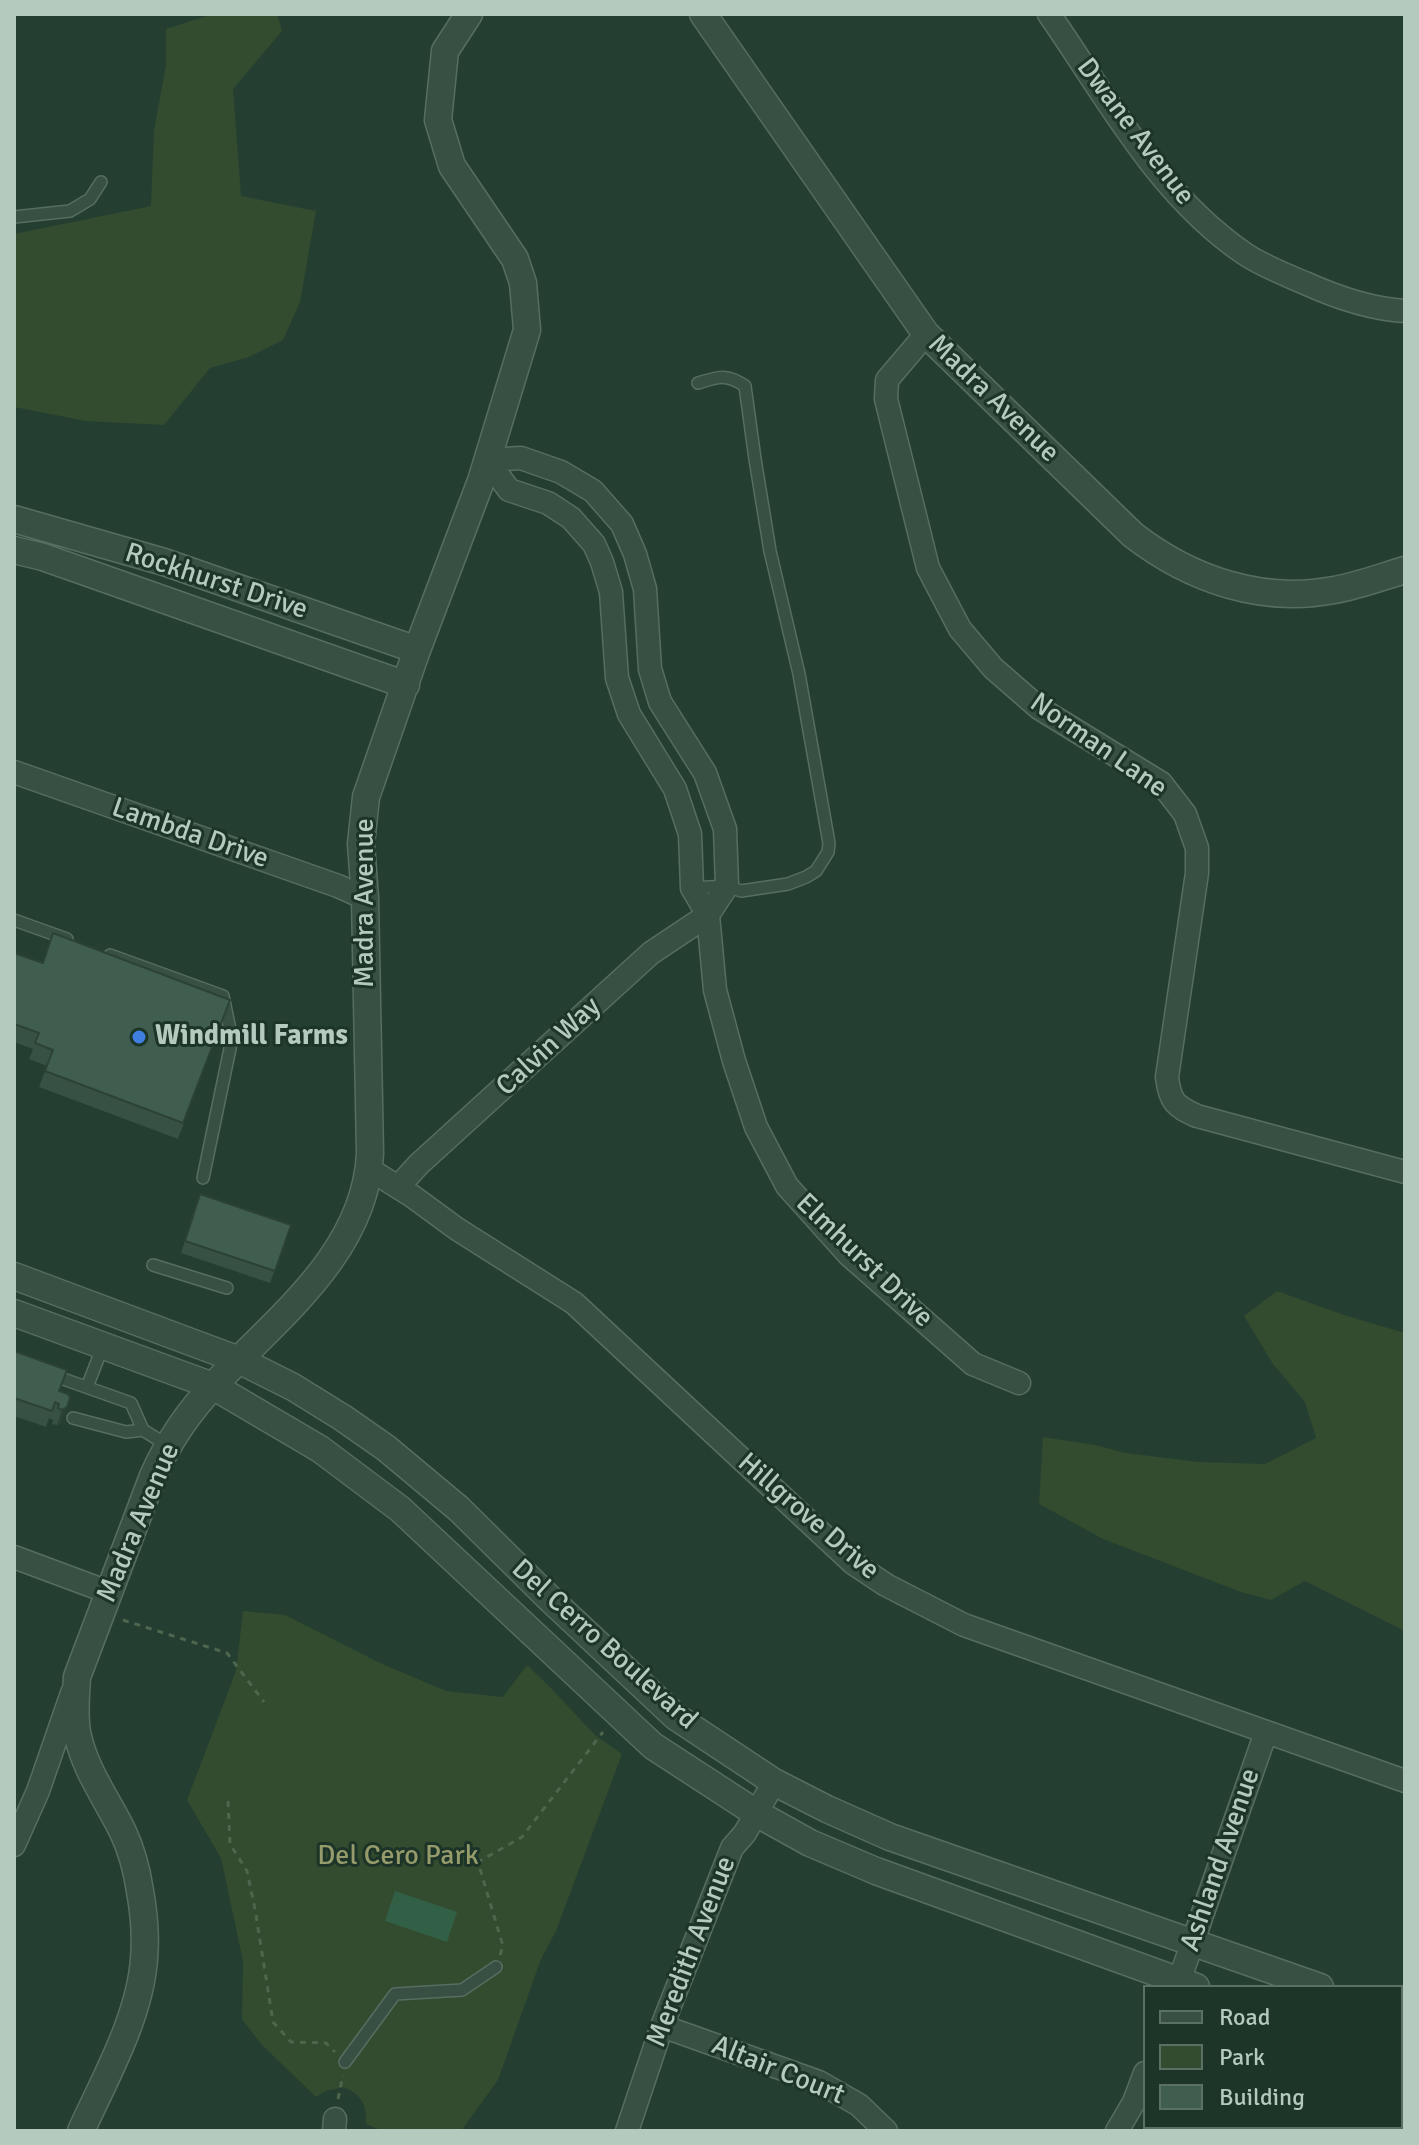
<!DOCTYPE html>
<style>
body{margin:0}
#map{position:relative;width:1419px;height:2145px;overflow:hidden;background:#243f31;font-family:Signika,sans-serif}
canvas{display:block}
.frame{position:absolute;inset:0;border:16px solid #b5cabf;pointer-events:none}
.legend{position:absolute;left:1143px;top:1985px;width:260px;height:144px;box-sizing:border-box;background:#1d3428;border:2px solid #5a7064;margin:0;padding:10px 14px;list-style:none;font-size:24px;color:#b5cabf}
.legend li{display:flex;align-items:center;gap:16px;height:40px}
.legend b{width:40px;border:2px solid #5a7064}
</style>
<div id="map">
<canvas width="1419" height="2145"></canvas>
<div class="frame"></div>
<ul class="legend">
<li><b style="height:10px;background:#384f43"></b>Road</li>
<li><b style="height:22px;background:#334b2e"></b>Park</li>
<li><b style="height:22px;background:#405e4f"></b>Building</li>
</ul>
</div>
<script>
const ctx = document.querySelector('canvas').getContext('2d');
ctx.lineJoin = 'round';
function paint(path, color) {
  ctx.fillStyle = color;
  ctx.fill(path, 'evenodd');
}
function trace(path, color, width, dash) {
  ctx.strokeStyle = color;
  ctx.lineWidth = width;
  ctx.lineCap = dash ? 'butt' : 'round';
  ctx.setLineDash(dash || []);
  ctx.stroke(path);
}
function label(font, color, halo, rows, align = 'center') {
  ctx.font = font + ' Signika,sans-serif';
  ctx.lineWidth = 6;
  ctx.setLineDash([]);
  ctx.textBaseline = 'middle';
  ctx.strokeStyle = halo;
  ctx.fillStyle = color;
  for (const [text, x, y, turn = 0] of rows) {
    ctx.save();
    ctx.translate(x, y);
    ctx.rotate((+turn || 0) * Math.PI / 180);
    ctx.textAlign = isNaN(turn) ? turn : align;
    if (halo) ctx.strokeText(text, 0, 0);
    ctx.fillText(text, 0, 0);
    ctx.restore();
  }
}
const green = new Path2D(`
 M213,14h64l5,17 -49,58 8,107 75,15 -16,91 -17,38 -34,17 -39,11 -46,57 -78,-4 -72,-14v-173l137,-28 3,-75 12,-66v-36z
 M1277,1291l67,24 61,18v298l-100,-50 -34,19 -30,-8 -138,-53 -64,-35 4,-67 52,8 31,8 73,9 66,2 51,-26 -11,-36 -32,-38 -29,-48z
 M243,1611l42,4 97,49 64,27 57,6 24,-32 22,21 46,49 27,19 -66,177 -15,28 -43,121 -37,51h-78l-17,-7c1,-19 -4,-29 -22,-37l-18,4 -10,6 -55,-53 -19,-25 1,-58 -22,-103 -34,-58 49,-129z`);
const water = new Path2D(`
 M395,1891l62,21 -10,30 -62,-21z`);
const path = new Path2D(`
 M123,1620l104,33 37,49
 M228,1801l2,43 17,27 8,38 18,113 18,20 35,1 9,9
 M500,1955l3,-9 -25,-84 44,-25 81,-105
 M338,2099l5,-24`);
const service = new Path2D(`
 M14,217l56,-6 20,-12 11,-17
 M692,888l35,-2 14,5 47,-7 18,-7 10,-6 12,-19 1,-9 -30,-169 -29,-123 -15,-92 -10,-73c-18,-13 -27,-9 -47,-3
 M14,920l53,19
 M110,955l113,41 9,43 -29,139
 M153,1265l74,23
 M52,1375l79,28 12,27 24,15
 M87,1387l16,-41
 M73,1418l53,14 17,-2
 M345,2062l50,-68 67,-4 34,-23`);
const minor = new Path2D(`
 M1049,14c59,85 109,181 196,240 18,12 41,21 60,29 33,15 65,26 100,28
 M926,334l-39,46 -1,19 42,169 32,61 33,39 46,40 122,75 24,31 12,34v25l-30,204c3,25 8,29 30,39l208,56
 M487,460l22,30 39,13 23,15 23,26 8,18 9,30 6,86 12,36 46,75 15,45 2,54 16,27 7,75 19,71 22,66 31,59 61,68 125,110 46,19
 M14,772l324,114 27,12
 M369,1169l43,27 45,33 117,74 279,260 33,22 78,40 441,156
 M398,1187l21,-23 232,-211 57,-38 19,-29 -2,-57 -20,-56 -45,-71 -10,-33 -5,-80 -10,-35 -13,-30 -29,-33 -32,-19 -40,-14 -34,2
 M14,1557l94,35
 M14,1845l24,-54 34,-98
 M1177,1987l89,-255
 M662,2026l157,56 40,23 27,26
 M334,2131l1,-12
 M627,2131l35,-105 70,-178 13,-15 29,-51
 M1117,2131l17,-29 11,-29
 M1401,2131l4,-12`);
const tertiary = new Path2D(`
 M703,14l223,320 207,201c57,44 128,69 201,55 24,-4 47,-13 71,-20
 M14,519l150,43 253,88
 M14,550l29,7 363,128
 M14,1276l225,84 54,27 50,31 43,30 73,61 91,90 126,118 98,65 53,27 63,28 430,150
 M14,1313l199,73 107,63 80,60 253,237 103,67 54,30 66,28 320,116
 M1401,2016l4,1
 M1401,2058l4,2
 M81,2131c24,-53 59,-114 63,-172 2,-23 0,-46 -4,-68 -3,-20 -8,-40 -17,-59 -16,-33 -39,-63 -46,-100 -3,-18 -1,-37 0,-55l76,-201c15,-34 36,-65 62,-92 62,-66 150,-131 155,-230l-5,-256 -4,-54 5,-47 51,-147 64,-169 46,-151 -4,-47 -8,-24 -63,-93 -14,-46 7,-69 24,-37`);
const wall = new Path2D(`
 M14,953l28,10 188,37 -52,139 -139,-52 8,-21 -18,-7 4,-10 -19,-7z
 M200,1194l91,31 -21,58 -89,-30z
 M14,1351l45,40 9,3 -7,29 -4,2 -5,-1 1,-4 -4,-2 -3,9 -32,-11z`);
const shadedWall = new Path2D(`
 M67,1407l-6,16 -4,2 5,-15z`);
const building = new Path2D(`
 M53,933l177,67 -47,123 -138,-52 8,-21 -18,-7 4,-10 -25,-9v-71l29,10z
 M200,1194l91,31 -16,46 -90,-30z
 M14,1351l53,19 -8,21 9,3 2,4 -3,9 -5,3 -4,-2 1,-4 -4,-2 -3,9 -38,-13z`);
const markers = [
 [139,1037,8,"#3f7fe0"]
];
const streetNames = [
 ["Dwane Avenue",1135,132,53],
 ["Madra Avenue",993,399,44],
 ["Rockhurst Drive",216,582,18],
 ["Norman Lane",1098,746,35],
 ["Lambda Drive",190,834,19],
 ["Madra Avenue",366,903,-90],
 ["Calvin Way",549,1047,-43],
 ["Elmhurst Drive",864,1261,44],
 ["Hillgrove Drive",808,1517,41],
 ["Madra Avenue",139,1523,-67],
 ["Del Cerro Boulevard",604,1645,42],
 ["Ashland Avenue",1221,1860,-71],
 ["Meredith Avenue",692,1952,-69],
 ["Altair Court",778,2071,22]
];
const poiNames = [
 ["Windmill Farms",155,1037]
];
const parkNames = [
 ["Del Cero Park",398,1857]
];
paint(green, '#334b2e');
paint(water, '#326047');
trace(service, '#566d61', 14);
trace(minor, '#566d61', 25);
trace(tertiary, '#566d61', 29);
trace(path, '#4e664e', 3, [6, 6]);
trace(service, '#384f43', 11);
trace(minor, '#384f43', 22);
trace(tertiary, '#384f43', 26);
paint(wall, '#375144');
paint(shadedWall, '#2d4237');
paint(building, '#405e4f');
trace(building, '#2d4237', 2);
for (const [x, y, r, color] of markers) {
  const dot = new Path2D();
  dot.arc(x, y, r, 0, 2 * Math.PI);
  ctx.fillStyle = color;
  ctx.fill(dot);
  trace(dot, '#1d3428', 3);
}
label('28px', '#b5cabf', '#1d3428', streetNames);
label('bold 28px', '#b5cabf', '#1d3428', poiNames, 'left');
label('28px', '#959b6b', '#1d3428', parkNames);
</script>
